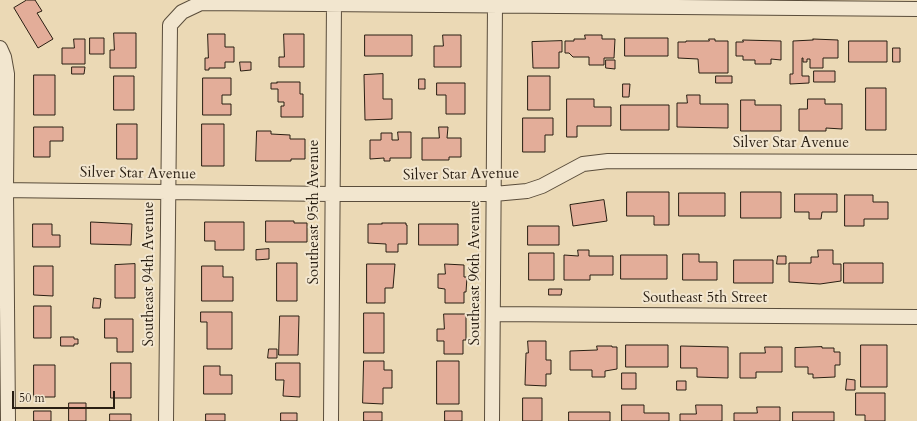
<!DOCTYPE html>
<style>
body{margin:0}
#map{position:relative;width:917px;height:421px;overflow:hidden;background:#ebd9b5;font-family:Cardo,serif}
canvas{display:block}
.scale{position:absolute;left:12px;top:391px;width:103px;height:18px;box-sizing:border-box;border:2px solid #291e12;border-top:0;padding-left:5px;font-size:12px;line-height:14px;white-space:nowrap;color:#291e12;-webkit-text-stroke:3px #f2e6cf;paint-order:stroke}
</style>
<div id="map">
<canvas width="917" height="421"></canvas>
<div class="scale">50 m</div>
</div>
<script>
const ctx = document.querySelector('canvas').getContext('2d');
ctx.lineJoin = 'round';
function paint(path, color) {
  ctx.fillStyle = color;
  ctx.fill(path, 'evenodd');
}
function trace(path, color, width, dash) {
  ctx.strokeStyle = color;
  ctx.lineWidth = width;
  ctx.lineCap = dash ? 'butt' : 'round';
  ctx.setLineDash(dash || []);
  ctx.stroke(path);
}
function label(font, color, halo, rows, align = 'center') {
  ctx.font = font + ' Cardo,serif';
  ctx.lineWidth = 4;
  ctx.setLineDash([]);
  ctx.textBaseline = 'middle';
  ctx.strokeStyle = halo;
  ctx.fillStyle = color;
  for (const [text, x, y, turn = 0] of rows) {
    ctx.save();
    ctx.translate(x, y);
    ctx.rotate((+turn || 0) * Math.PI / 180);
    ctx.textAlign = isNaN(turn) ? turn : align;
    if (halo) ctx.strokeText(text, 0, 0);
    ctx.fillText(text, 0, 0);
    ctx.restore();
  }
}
const building = new Path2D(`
 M27,0h8l7,11 -5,2 16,26 -15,9 -24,-40z
 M114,33h22v35h-26v-18h4z
 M208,34h17v13h9v15h-9v6h-16v2h-4v-12h3z
 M284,34h20v33h-25v-10h5z
 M365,35h47v21h-47z
 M443,35h18v32h-27v-21h9z
 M585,35h17v4h13l-1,19h-10v7h-15v-8h-16l-4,-4h-4v-12h9v-2h11z
 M90,38h14v16h-14z
 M625,38h43v18h-43z
 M74,39h11v25h-23v-16h12z
 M709,39h6v2h13v32h-29l-1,-14 -20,-1v-16h8v-1h23z
 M813,39l25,1v18h-15v10h-13v-9h-3v3h-4v-4h-1v18h7v7l-19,1v-10h3v-33l20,-1z
 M743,40l38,1v19l-10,-1v5h-16v-4h-12v-4h-7v-14h7z
 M562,41v11h-3v16h-26l-1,-26z
 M849,41h38v21h-38z
 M893,48h7v14h-7z
 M606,60h9v9l-9,-1z
 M240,62h11v8l-10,1z
 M72,67h13l-1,7h-12z
 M814,71h21v11h-21z
 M383,74v25h9v20l-27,1 -1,-45z
 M34,75h21v40h-21z
 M114,76h20v34h-20z
 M528,76h22v34h-22z
 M716,76h16v7h-16z
 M203,78h28v17h-9v9h9v11h-28z
 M419,79h6v10h-6z
 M277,82h23v12h3v23h-22v-11h3v-4h-6v-13h-7v-6h6z
 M437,83h28v31h-19v-19h-9z
 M623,84h7l-1,13h-6z
 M866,88h20v42h-20z
 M687,95h13v9h28v24l-51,-1v-24h10z
 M567,99h27v8h17v19h-34v11h-10z
 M808,99h17v5h17v25l-16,-1v3h-27v-22h8z
 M741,100h14v5h26v26h-40z
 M621,105h48v25h-48z
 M523,118h30v17h-8v17h-22z
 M117,124h20v35h-20z
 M202,124h22v42h-22z
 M34,127h29v14h-13v16h-16z
 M439,127h9l-1,11h14v19h-12v3h-27v-22h17z
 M257,131h14v3l19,1v4h15v20h-14v2h-35z
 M398,132h13v26h-21v3h-6v-3l-14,1v-19h11v-7h11v7h6z
 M627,192h42v33h-15v-9h-27z
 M741,192h40v26h-40z
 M679,193h46v23h-46z
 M795,194h42v18h-15l-1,7h-12v-7h-14z
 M845,195h28v7h15v17h-24v7h-19z
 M604,200l3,21 -34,5 -3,-21z
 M266,221h28v2h13v19h-41z
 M91,222l41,2 -1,21 -40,-1z
 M205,222h39v28h-29v-9h-10z
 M382,223h24v2h1v19h-9v8h-12v-8l-18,-1v-19h14z
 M33,224h19v11h8v12h-27z
 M419,224h39v21h-39z
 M528,226h31v19h-31z
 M269,249v10l-13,1v-10z
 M578,250h11v6h24v19h-23v5h-26v-25l14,1z
 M818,250h15v14h8v17l-21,3 -31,-2v-19h22v-6h7z
 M529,253h25v27h-25z
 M683,254h16v8h18v18h-34z
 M621,255h46v24h-46z
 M778,256h8v8h-9z
 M734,260h39v23h-39z
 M277,263h20v38h-20z
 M844,263h39v20h-39z
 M135,264v34h-20v-33z
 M367,264h28l-2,24h-8v15h-18z
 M445,264l19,1v12h3l-1,15h-2v11h-19v-14l-7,-1v-14h7z
 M34,266h19v30l-19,-1z
 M202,266h21v11h10v24h-31z
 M549,289h13l-1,6h-12z
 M94,298l7,1 -1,9h-7z
 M34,306h17v32h-17z
 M201,312h31v37h-25v-27h-6z
 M364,313h20v40h-20z
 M444,314h22v26h-3v14h-19v-13h-7v-12h7z
 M280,316h19l-1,39h-19z
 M105,319h28v33h-16v-14h-12z
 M61,337h13v2h4v5h-4v2h-13z
 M528,341h18v19h5v14h-5v12l-21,-1 1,-32h2z
 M626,345h42v22h-42z
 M861,345h26v42h-26z
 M597,346h15v1h5v22l-12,2v6h-13v-7h-22v-19l27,-1z
 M681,346l47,1v31l-31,-1v-9h-16z
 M765,347h17v25h-26v6h-16v-25h25z
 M822,347v1h12v4h6v13h-5v12l-22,1v-4h-5v-7h-13v-19z
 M269,349h8v9h-9z
 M364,361h20v9h8v18h-9v16l-20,-1z
 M437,361h22v43h-22z
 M111,363h20v35h-20z
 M276,363h24v34l-17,-1 1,-16h-8z
 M34,365h21v32h-21z
 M204,366h16v9h12v19h-28z
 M622,373h14v16h-14z
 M847,379l8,1v10h-9z
 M677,381h9v9h-9z
 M856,393h29v28h-20v-6h-9z
 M523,398h19v23h-19z
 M69,403h17v18h-17z
 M622,405h22v8h25v8h-47z
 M696,405h26v16h-42v-7h16z
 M757,407h23v14h-46v-8h23z
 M34,411h17v10h-17z
 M445,411h17v10h-17z
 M364,412h18v9h-18z
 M569,412h41v9h-41z
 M793,412h41v9h-41z
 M281,413h16v8h-16z
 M110,414h21v7h-21z
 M206,414h19v7h-19z`);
const street = new Path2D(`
 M0,48l4,9 3,17 -1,116 2,231
 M0,190l333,4h161l33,-3 15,-5 41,-22 25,-3 309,1
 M493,314l424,3
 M166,421l4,-396 12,-13 19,-9 716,6
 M331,421l3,-418
 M492,421l3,-416`);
const streetNames = [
 ["Silver Star Avenue",791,144],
 ["Silver Star Avenue",138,174,1],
 ["Silver Star Avenue",461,175,-1],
 ["Southeast 95th Avenue",315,212,-90],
 ["Southeast 96th Avenue",476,273,-90],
 ["Southeast 94th Avenue",150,274,-90],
 ["Southeast 5th Street",705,299]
];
paint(building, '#e3ad99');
trace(building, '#291e12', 1);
trace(street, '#5a4d3b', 16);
trace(street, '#f2e6cf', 14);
label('15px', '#291e12', '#f2e6cf', streetNames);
</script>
